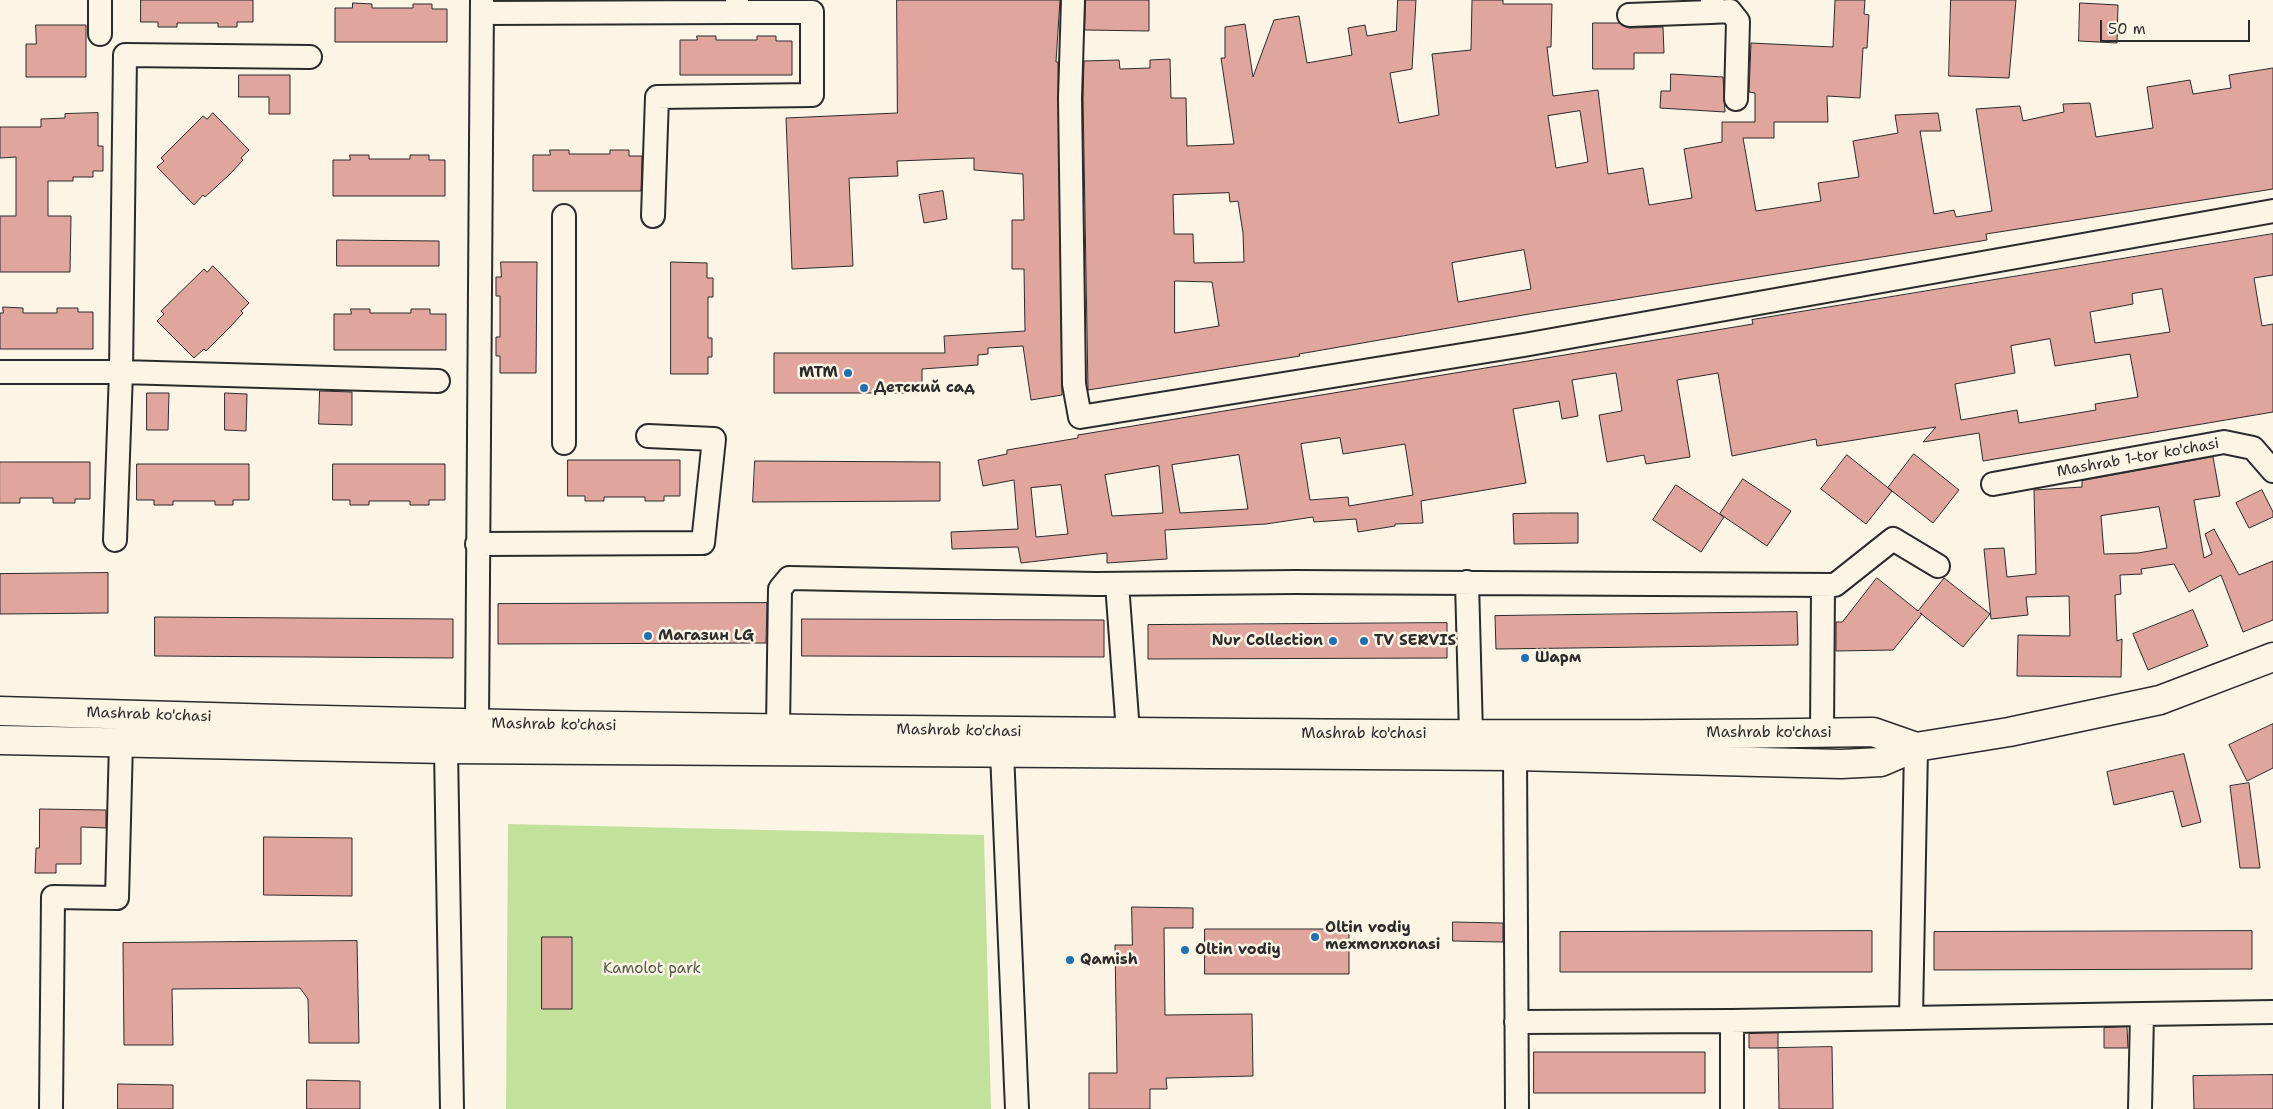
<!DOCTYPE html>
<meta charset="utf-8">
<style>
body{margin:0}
#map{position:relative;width:2273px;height:1109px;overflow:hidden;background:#fcf5e5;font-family:"Shantell Sans",sans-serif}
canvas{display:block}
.scale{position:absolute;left:2100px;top:20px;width:150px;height:22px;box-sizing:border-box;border:2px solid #2b2b2b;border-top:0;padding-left:6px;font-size:15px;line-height:18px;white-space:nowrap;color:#2b2b2b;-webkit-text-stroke:4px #fcf5e5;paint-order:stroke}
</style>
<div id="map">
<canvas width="2273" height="1109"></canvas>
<div class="scale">50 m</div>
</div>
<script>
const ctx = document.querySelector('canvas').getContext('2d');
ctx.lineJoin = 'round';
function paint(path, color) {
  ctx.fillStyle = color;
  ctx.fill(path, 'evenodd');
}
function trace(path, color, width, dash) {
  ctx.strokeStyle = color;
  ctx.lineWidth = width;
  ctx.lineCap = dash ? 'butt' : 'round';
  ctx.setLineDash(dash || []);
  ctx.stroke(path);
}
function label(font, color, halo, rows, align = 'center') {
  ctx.font = font + ' "Shantell Sans",sans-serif';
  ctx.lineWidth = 5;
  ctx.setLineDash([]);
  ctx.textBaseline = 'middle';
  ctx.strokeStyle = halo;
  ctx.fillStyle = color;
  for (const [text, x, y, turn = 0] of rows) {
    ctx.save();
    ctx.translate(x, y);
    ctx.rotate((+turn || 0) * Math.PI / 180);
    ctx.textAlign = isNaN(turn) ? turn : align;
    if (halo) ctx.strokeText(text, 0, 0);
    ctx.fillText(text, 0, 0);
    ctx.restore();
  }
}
const green = new Path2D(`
 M508,824l476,11 7,274h-485z`);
const building = new Path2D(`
 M141,0h112v22h-16v5h-19v-4h-41v4h-19v-5h-17z
 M897,0h163l-4,62h2l4,333 -31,5 -8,-54 -35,2v6l-10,1v10l-56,4v24h-148v-40h171l-1,-17 81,-5 -1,-62h-12v-49h12l-1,-46 -49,-4v-12l-77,3 1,15 -49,2 4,88 -61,3 -6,-151 111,-5z
 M1086,0h63v31l-64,-1z
 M1398,0h18l-4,69 -22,4 9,50 40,-8 -7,-61 39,-4 1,-50h31v4h49l-1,43h-4l6,49 45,-6 10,84 35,-6 6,37 43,-7 -8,-49 38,-7v-20h33v-29l-6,-1 2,-49 82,4 2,-47h30l-1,14 5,1 -2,33h-4l-3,50 -33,-2 1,26h-54v16h-31l13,73 65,-10 -3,-18 41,-6 -6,-36 45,-8 -3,-18 43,-2 3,18h-21l14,83 20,-4 2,7 36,-6 -16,-102 44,-3 3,15 41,-9 -1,-8 27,-1 6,34 57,-9 -6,-41 43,-7 3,14 38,-6 -2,-13 44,-7v121l-287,45 1,6 -452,73 -236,41 1,2 -212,34 -5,-292 1,-37 35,-1 1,9 30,-1v-8l20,-1 1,39h15l1,48 47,-2 -13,-86h4v-31l20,-3 8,53 21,-57 25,-4 8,47 45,-8 -4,-27 17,-3 2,11 29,-5zM1580,111l8,51 -32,6 -8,-52zM1229,193l1,9 8,-1 5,32 1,29 -50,1 -1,-29h-19l-1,-39zM1524,250l7,39 -73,13 -6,-39zM1175,281l37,1 7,44 -44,7z
 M1951,0h65l-7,78 -60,-2z
 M353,3l19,1v4h41v-4h19v5h15v33h-112v-34h17z
 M2080,3l38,2 -1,38 -38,-2z
 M1593,23h26l10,5 34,-1 1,26h-30v16h-41z
 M36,25h50v52h-60v-33h10z
 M697,36h19v4h41v-4h19v5h16v34h-112v-35h17z
 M1671,74l52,3 2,35 -65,-4 1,-17h9z
 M239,75h51v39h-21v-17h-30z
 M98,113v33h5v25h-10v6h-20v4h-25v35h23l-1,56h-70v-56h16v-59l-16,1v-31h41v-8l24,-1v-4z
 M213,113l36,37 -8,8 2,2 -13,14 -25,23 -2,-2 -9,10 -37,-38 7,-6 -3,-3 42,-42 4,3z
 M550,150h19v4h41v-4h19v6h13l-1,35h-108v-36h17z
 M350,155h19v4h41v-4h19v5h16v36h-112v-36h17z
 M943,191l4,28 -23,4 -5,-28z
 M2273,234v41l-19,3 8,48 11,-2v88l-290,49 -4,-28 -56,9 13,-15 -119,19 -1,-7 -84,17 -14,-83 -41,7 13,77 -44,7 -2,-9 -37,7 -8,-47 23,-4 -6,-38 -44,7 6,36 -16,3 -3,-18 -46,8 13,74 -105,18 2,22 -28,1v2l-37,6 -2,-13 -42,3 -1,-5 -47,7 -101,6 2,29 -60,4v-10l-86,10 -3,-16 -66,2 -1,-17 67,-3 -4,-49 -31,6 -5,-26 29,-6v-4l71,-12v-3l675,-111 -1,-4zM2162,289l8,43 -75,11 -5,-31 43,-8 -1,-10zM2050,339l5,27 75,-12 8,43 -43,7 1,6 -77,13 -2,-13 -56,10 -6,-36 60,-11 -4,-27zM1340,438l3,16 62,-10 8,51 -64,11 -1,-9 -38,3 -9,-56zM1239,455l9,54 -68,4 -8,-48zM1159,466l4,47 -51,3 -7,-41zM1061,485l7,49 -32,3 -5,-49z
 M337,240l102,1v25h-102z
 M501,262h36l-1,111h-36v-17h-4v-19h4v-41h-4v-19h5z
 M671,262l36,1v15h6v19h-5v41h4v19h-4v17h-37z
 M213,266l36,37 -8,8 2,2 -13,14 -24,24 -2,-2 -10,9 -37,-37 7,-7 -3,-3 43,-42 3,3z
 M3,307l20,1v5h34v-5h21v4h15v37h-93v-36h3z
 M351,309h19v4h41v-4h19v5h16v36h-112v-36h17z
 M320,391l32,1v33l-33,-1z
 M147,393h22l-1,37h-21z
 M225,393l22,1 -1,37 -21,-1z
 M1914,454l45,36 -26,33 -45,-35z
 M1847,455l45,36 -26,33 -45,-35z
 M2213,457l7,39 -26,4 10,58 8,-4 -7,-20 9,-5 25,46 34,-14v59l-30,12 -22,-57 -32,17 -15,-28 -33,5 1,5 -22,1 1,19 -6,1 2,46 5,-2 -1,38 -104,-1 1,-41 52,1 -1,-40 -43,1 2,18 -37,4 -7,-70 20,-1 3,29 29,-3 -2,-84 48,-3v-6zM2159,507l8,41 -29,5 -34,1 -3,-38z
 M568,460h112v36h-16v5h-19v-4h-41v4h-19v-5h-17z
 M755,461l185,1v39l-187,1z
 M0,462h90v37h-15v4h-22v-5h-33v5h-20z
 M137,464h112v36h-16v5h-18v-4h-42v4h-19v-5h-17z
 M333,464h112v36h-16v5h-19v-4h-41v4h-19v-5h-17z
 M1743,479l48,32 -24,35 -47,-32z
 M1676,485l48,32 -23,35 -48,-32z
 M2262,490l11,22v5l-24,11 -13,-25z
 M1549,513h29v30l-64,1 -1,-30z
 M108,573v40l-108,1v-40z
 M1877,578l41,33 26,-33 46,36 -27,33 -43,-34 2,1 -29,36 -57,1v-29h6z
 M767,603l-1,40 -268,1v-40z
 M2193,610l15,36 -60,24 -15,-36z
 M1797,612l1,33 -302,4 -1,-33z
 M155,617l298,2v39l-298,-2z
 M802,619l302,1v37l-302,-1z
 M1447,623v35l-299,1v-34z
 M2273,724v44l-26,13 -18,-36z
 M2184,754l17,68 -19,5 -9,-36 -59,14 -7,-33z
 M2249,783l11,85h-20l-10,-82z
 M40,809l66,1v18l-25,-1v37h-25v9h-21l1,-25h3z
 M264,837l88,1v58l-88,-1z
 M1132,907l61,1v20h-29l1,87 87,-1 1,62 -87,2 1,11h-17v20h-61v-36h28l-2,-128h17z
 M1453,922l50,1v19l-50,-1z
 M1205,929h144v45h-144z
 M1872,931v41h-312v-40z
 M2252,931v38l-318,1v-38z
 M542,937h30v72h-30z
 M357,941l2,102h-50l-1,-44 -8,-11 -128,1 1,56h-49l-1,-102z
 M2127,1027l1,21h-24v-20z
 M1778,1033v15h-29v-14z
 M1832,1047l1,62h-54l-1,-61z
 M1534,1052h171v41h-171z
 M2273,1075v34h-79l-1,-33z
 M307,1080l53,1v28h-53z
 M118,1084l55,1v24h-55z`);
const street = new Path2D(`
 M1073,0l-3,98 4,286 6,33 444,-72 749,-134
 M1712,0l-1,12 19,-1 8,10 -2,78
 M482,13l255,-1v-12
 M1629,15l82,-3
 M100,34v-34
 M564,216v227
 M653,216l4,-119 155,-2v-83h-75
 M0,372h121l4,-317 185,2
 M1993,484l231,-42 29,6 20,23
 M115,540l6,-168 317,9
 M477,544l226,-1 11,-104 -66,-3
 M1467,582l4,152
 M1117,584l11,148
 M477,724l5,-724
 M778,728l2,-139 9,-11 307,6 199,-2 540,3 58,-46 45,27
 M1822,733l1,-148
 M446,749l6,360
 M1002,752l15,357
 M1515,756l2,353
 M1911,1018l5,-271
 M1516,1022l216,-1 410,-7
 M51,1109l2,-212 64,1 4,-156
 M1732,1109v-88
 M2140,1109l2,-95 131,-2`);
const secondary = new Path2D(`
 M0,711c376,12 753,19 1129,21 248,2 496,4 744,0l43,15
 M0,740l446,9 1069,7 326,8 40,-2 35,-15 93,-15 151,-32 113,-43`);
const markers = [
 [848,373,5,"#1f6fb2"],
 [864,388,5,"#1f6fb2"],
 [648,636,5,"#1f6fb2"],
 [1333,641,5,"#1f6fb2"],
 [1364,641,5,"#1f6fb2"],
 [1525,658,5,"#1f6fb2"],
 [1315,937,5,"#1f6fb2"],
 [1185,950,5,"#1f6fb2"],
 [1070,960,5,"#1f6fb2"]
];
const poiNames = [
 ["MTM",838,373,"right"],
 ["Детский сад",874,388],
 ["Магазин LG",658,636],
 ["Nur Collection",1323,641,"right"],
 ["TV SERVIS",1374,641],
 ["Шарм",1535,658],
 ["Oltin vodiy",1325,928],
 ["mexmonxonasi",1325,945],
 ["Oltin vodiy",1195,950],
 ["Qamish",1080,960]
];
const streetNames = [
 ["Mashrab 1-tor ko'chasi",2138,458,-10],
 ["Mashrab ko'chasi",149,715,2],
 ["Mashrab ko'chasi",554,725,1],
 ["Mashrab ko'chasi",959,731,1],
 ["Mashrab ko'chasi",1769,733],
 ["Mashrab ko'chasi",1364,734]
];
const parkNames = [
 ["Kamolot park",652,969]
];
paint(green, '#c2e29b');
paint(building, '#e0a69d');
trace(building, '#2b2b2b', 1);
trace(street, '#2b2b2b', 26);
trace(secondary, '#2b2b2b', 31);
trace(street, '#fcf5e5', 22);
trace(secondary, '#fcf5e5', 28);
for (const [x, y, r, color] of markers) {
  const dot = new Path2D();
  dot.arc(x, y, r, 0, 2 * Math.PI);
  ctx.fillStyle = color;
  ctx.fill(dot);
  trace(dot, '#fcf5e5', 2);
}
label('bold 15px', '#2b2b2b', '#fcf5e5', poiNames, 'left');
label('15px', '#2b2b2b', '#fcf5e5', streetNames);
label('15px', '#515947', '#fcf5e5', parkNames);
</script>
